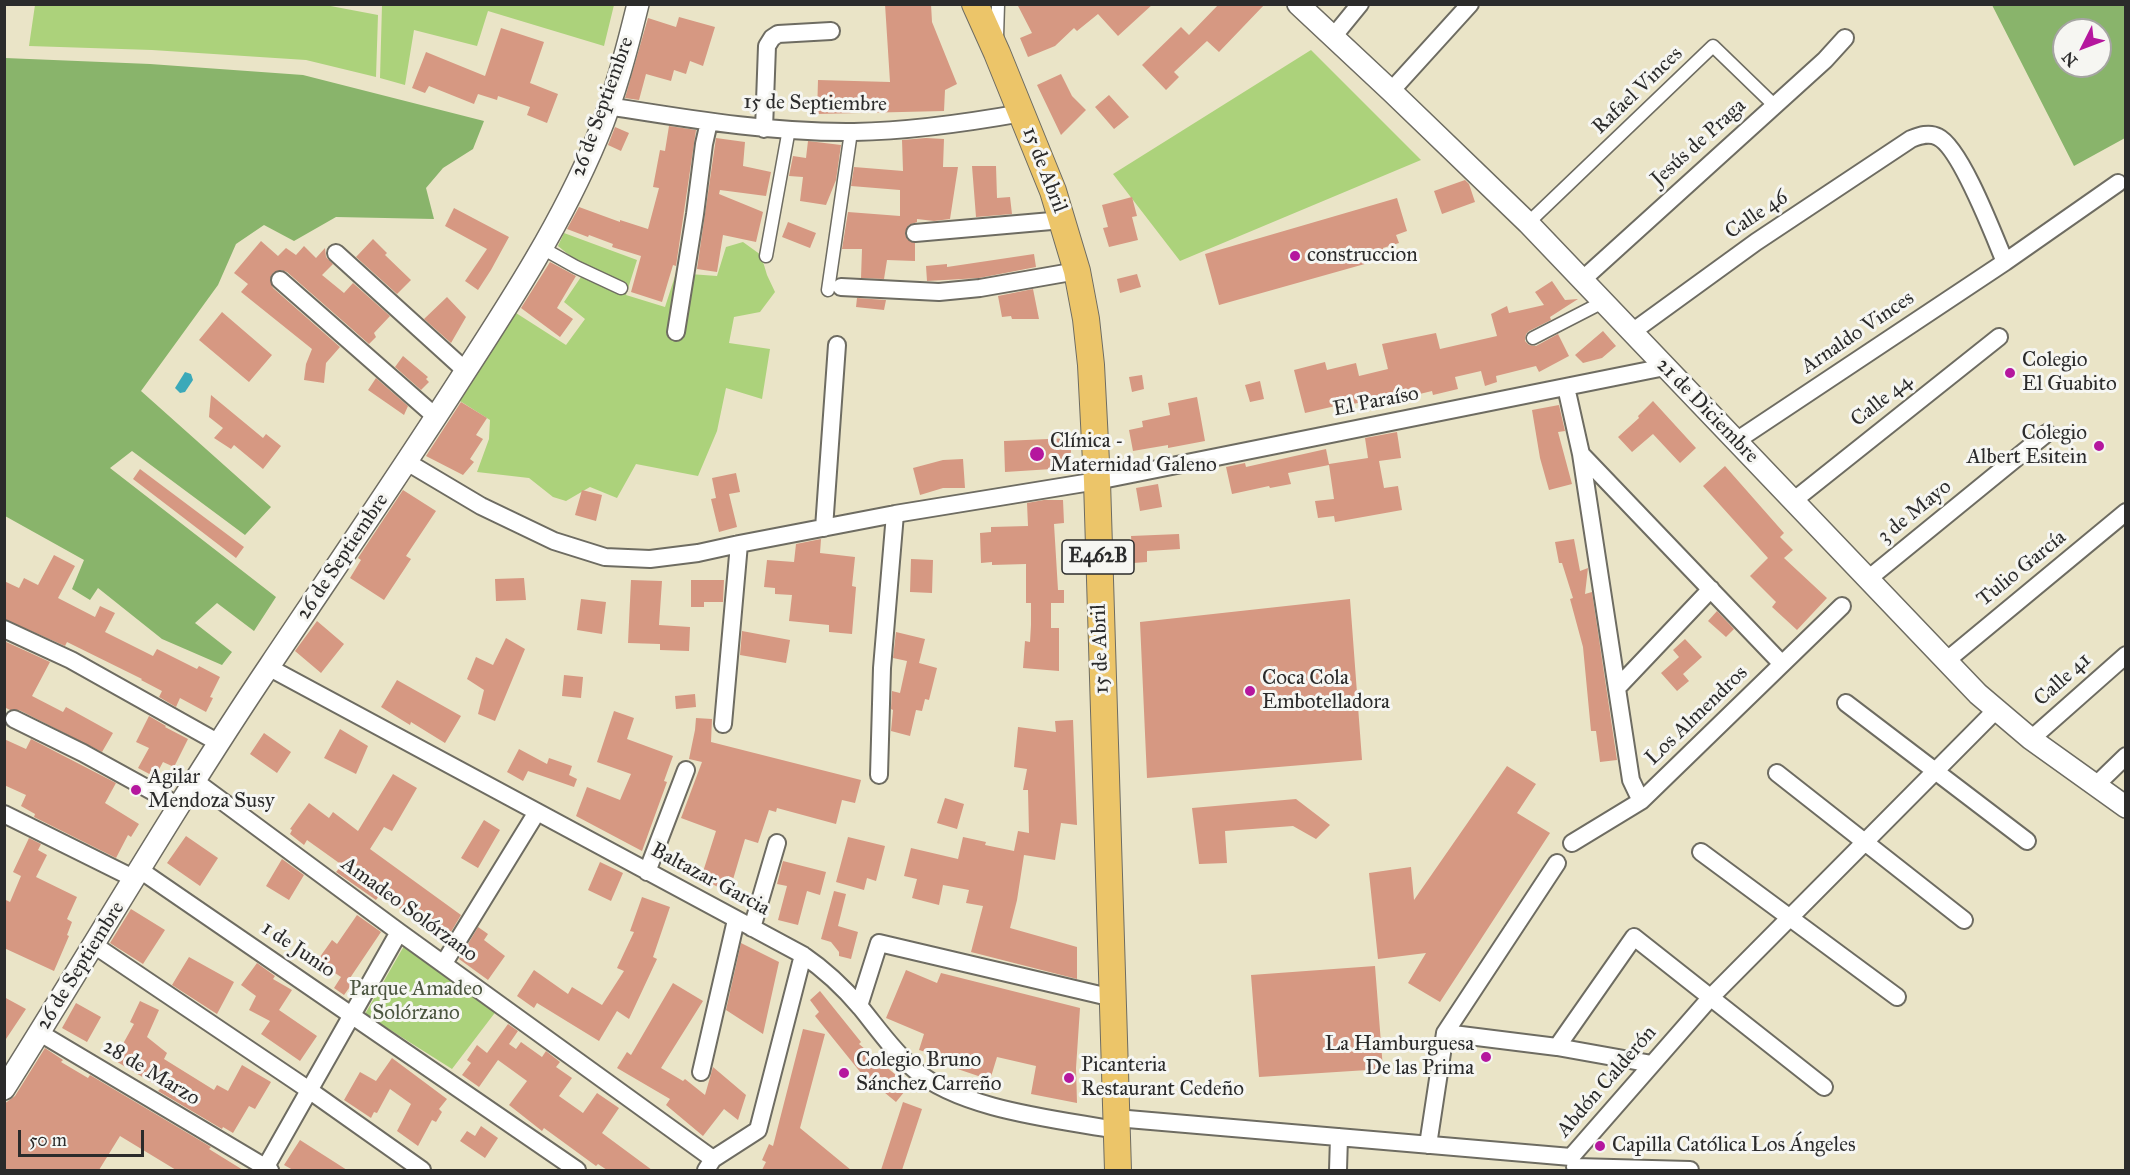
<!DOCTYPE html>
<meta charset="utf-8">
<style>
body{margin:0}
#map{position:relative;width:2130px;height:1175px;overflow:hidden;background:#eae4c7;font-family:"IM FELL Great Primer",serif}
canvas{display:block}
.frame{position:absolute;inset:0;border:6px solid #2b2b2b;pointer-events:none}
.north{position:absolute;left:2052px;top:18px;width:60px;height:60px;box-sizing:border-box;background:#f6f6f2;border:2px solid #a5a5a2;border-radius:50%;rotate:228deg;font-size:16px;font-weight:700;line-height:24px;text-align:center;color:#2b2b2b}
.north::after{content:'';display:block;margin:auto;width:21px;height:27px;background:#b5179e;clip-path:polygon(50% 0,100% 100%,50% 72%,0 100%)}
.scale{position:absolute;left:18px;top:1130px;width:126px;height:27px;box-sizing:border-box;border:3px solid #2b2b2b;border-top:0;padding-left:8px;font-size:18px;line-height:21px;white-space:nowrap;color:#2b2b2b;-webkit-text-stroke:4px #f6f6f2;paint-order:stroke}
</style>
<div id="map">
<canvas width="2130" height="1175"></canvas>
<div class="frame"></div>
<div class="north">N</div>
<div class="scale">50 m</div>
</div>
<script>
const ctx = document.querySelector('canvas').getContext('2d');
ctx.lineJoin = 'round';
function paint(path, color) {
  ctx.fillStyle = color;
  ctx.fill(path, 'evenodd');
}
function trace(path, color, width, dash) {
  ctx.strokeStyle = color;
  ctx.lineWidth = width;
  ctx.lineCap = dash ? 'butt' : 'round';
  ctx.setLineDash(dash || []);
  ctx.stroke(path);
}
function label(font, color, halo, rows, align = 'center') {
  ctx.font = font + ' "IM FELL Great Primer",serif';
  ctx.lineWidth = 6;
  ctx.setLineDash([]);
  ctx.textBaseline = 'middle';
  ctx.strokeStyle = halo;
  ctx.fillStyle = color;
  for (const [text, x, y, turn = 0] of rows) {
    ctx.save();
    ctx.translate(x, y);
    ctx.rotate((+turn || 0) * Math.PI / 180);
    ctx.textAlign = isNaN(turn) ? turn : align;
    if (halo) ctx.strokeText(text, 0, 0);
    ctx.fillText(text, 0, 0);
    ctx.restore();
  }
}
const green = new Path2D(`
 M320,4l58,11 -2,62 -70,-17 -154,-10 -123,-4 6,-41z
 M382,5v-1l232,1 -10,41 -116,-35 -11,35 -63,-16 -9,55 -25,-7z
 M1311,50l110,110 -241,101 -67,-87z
 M564,233l73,27 -11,35 39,12 11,-34 41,3 9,-29 17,-5 18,13 6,20 8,17 -15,20 -26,5 -5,26 41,6 -8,50 -36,-11 -9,43 -19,45 -62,-12 -19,34 -27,-11 -24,14 -13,-4 -24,-19 -52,-6 12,-33 1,-19 -30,-19 56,-88 50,32 19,-26 -21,-17 19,-28 -8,-14 -17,-14z
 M404,946l93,64 -45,59 -87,-55z`);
const forest = new Path2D(`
 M1992,5h133v133l-51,28zM2064,30h36v36h-36z
 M5,58l145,6 153,11 181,46 -11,28 -30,19 -17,20 8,31 -98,-2 -42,24 -30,-16 -28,19 -18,41 -77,106 130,116 -26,28 -113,-84 -22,17 166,129 -22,34 -37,-28 -22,20 37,29 -10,13 -60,-26 -64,-51 -8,12 -18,-11 12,-29 -79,-44z`);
const water = new Path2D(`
 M185,372l6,2 2,6 -8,12 -5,1 -5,-5z`);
const building = new Path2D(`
 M885,4h46l1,18 25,62 -12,6 -1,21 -127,3 1,-34 72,2z
 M1017,4h136l-35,32 -20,-22 -21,17 -3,-3 -19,18 -27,11 -8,-19 12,-5z
 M1219,4h46l-46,48 -12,-11 -33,31 5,5 -13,13 -24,-25 39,-38 8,8z
 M679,17l36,10 -12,39 -13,-5 -4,13 -12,-4 -3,11 -25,-7 -7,26 -14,-2 23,-80 28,9z
 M501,28l43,14 -14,41 28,11 -11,29 -20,-8 3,-8 -32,-11 -1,4 -19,-6 -4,10 -45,-18 -4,7 -13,-5 14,-36 59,24z
 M1061,74l11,22 14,14 -25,25 -24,-50z
 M1109,95l20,22 -15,12 -19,-22z
 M669,126l27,4 -20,136 -3,-1 -11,37 -31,-10 10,-36 -29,-9 1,-3 -24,-9 -1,2 -21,-8 12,-22 41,15v-2l28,9 11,-41 -6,-1 7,-37 5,1z
 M615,127l14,6 -8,18 -13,-6z
 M716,138l29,4 -2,24 28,6 -5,24 -46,-6 -1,4 44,18 -7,30 -33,-7 -6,37 -20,-3z
 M926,138l18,1 -1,28h15l-8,52 -16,2 -17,-2v3l-8,3 -4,8 2,6 8,4v18l-28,-1 -3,19 -23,-1 1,-29h-20l6,-37 52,4v-26l-49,-4 3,-19 49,4 -1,-31z
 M808,141l33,4 -5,35 -10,25 -26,-4 3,-24 -14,-1 4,-20 13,2z
 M972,166h24l1,32 13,-1 2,17 -36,3z
 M1465,180l4,4 6,18 -33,12 -8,-23z
 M1132,197l5,19 -5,1 6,23 -29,7 -6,-19 5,-1 -6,-22z
 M1397,198l10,33 -11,4 3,8 -16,5 3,10 -167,47 -14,-51z
 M454,208l55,29 -18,33 -13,20 -13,-9 22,-32 -42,-23z
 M788,222l28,11 -6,15 -28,-11z
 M373,239l14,14 -2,2 26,25 -14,14 -41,-37z
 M261,241l17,15 8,-8 10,7 8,-9 12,12 9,-10 1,9 7,7 -11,11 22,18 9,-10 37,33 -16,17 2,4 -7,7 -82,-72 -6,-2 -8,3 -3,6 3,9 67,59 -14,16 -2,20 -20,-3 2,-16 6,-15 -71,-57 7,-8 -14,-11z
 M1034,254l2,13 -57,11 -52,3 -1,-15 21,-2v3z
 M550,262l26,14 -19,32 16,11 -13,18 -39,-29z
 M1137,274l4,13 -21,6 -3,-14z
 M1552,281l13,19 13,-1 -28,18 1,3 -22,11 -3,3 -1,7 4,4 7,1 22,-12 11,22 -30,16 -3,-6 -40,10 1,6 -12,4 -4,-15 -26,6 3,12 -25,6 -1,-4 -37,9v-3l-29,7v-3l-21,5 -1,-2 -39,9 -11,-43 31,-8 2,8 29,-7 3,13 29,-7 -6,-25 54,-11 4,16 57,-13 -6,-22 16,-8 2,7 35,-8 -9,-13z
 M1033,289l6,30h-27l-1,-3 -9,1 -4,-21z
 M447,297l19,20 -15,26 -27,-24z
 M857,298l29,2 -2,10 -28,-3z
 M222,312l50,43 -23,27 -50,-42z
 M1603,331l13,15 -14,12 -19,5 -8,-8z
 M403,356l25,21 -2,2 3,3 -8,8 -26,-23z
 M1142,375l2,14 -12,3 -3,-15z
 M376,378l32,28 -4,9 -36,-25z
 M1260,381l4,18 -14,3 -5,-17z
 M211,395l52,43 3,-4 15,12 -18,23 -29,-24 -3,4 -17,-11 9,-10 -14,-11z
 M1197,397l8,44 -37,7v-3l-35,6 -4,-21 14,-3 -1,-6 28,-6 -2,-12z
 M1653,401l43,47 -16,15 -27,-29 -21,18 -14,-15 21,-19 -1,-2z
 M461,402l26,16 -11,17 7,4 -13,20 4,3 -11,13 -37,-19z
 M1559,405l6,26 -7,1 14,52 -23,6 -9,-32 -8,-48z
 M1397,432l4,26 -22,3 5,27 14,-2 4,24 -67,12 -1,-6 -16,2 -3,-17 19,-2 -5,-34 -41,8 3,11 -21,4 -1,-2 -37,8 -6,-27 19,-4 1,4 80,-18 3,15 39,-6 -3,-20z
 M1070,438l1,14 -2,5 -9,9 -8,3 -47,3 -1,-31z
 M963,459l2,29h-22l-23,7 -7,-27 30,-8z
 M1725,466l59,67 -4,4 13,13 -9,8 43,40 -30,32 -25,-23 4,-5 -26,-26 18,-18 -65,-72z
 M140,469l104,78 -8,11 -103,-79z
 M736,473l4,19 -11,2 8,33 -18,5 -8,-33 5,-1 -4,-20z
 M1158,484l4,23 -22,4 -4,-23z
 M403,490l33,21 -30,45 5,3 -27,41 -34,-22 11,-18 -3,-2z
 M582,490l20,5 -6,26 -21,-6z
 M1044,500h19l1,23 -10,1 4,66h6v13h-13v25h8v43l-36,-3 2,-27 5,1 1,-17v-22h-5v-39l-34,1v-3l-11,1 -1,-30 11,-1v-5l37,-1 -1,-23z
 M1179,534l1,15 -33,2v11l-14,1 -2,-27z
 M821,539l-1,14 35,4 -3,29 4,1 -4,47 -23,-2v-7l-40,-4 3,-26 -17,-1v-6l-11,-1 3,-27 27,2 2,-18z
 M1574,539l6,32 8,-3 -3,26 7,-2 25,168 -17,2 -4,-31h-5l-8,-84 -13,-48 3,-1 -11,-35h-3l-4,-21z
 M54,555l21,11 -17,32 37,19 5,-11 15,7 -10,19 48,24 4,-7 40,20 2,-3 21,11 -10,20 3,1 -7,14 -26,-14 -4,9 -17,-10 3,-6 -21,-11 1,-1 -75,-37 -2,4 -61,-27v-38l15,7 5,-10 14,7z
 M911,559l22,1 -1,33 -22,-1z
 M524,578l2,22 -30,1 -1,-22z
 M631,580l31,1 -3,44 31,2 -1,24 -29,-1v-6l-32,-1z
 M691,580h33l-1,22h-19v5h-13z
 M581,599l25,3 -4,32 -25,-4z
 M1350,599l12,161 -215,18 -7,-156z
 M1717,611l17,18 -8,8 -18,-16z
 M317,621l27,23 -23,29 -26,-22z
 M742,631l48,9 -4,23 -46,-8z
 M896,632l29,7 -6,24 18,5 -8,32 -4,-1 -3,12 -6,-1 -6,26 -19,-5 2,-21 -2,-1 1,-18 8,2 7,-32 -14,-3z
 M506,638l19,11 -30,72 -17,-7 6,-24 -17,-11 9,-22 17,8z
 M1685,639l17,18 -19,17 6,7 -12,10 -16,-18 18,-16 -6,-7z
 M4,641l46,21 -18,34 31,16 3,-5 47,26 -11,19 -83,-42h-9l-6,-3z
 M564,675l19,2 -2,21 -19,-2z
 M397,680l64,36 -16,27 -34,-21 -1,3 -29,-18z
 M695,694l1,13 -20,2 -1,-13z
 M614,711l20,7 -7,21 46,17 -9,25 3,1 -25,69 -66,-35 11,-29 33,13 11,-26 -34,-12z
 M149,716l17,10 -1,1 23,12 -14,28 -11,-5 -8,15 -17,-9 11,-20 -13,-6z
 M696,718l16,1 -1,23 150,38 -6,23 -13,-3 -6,24 -59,-16 -1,4 -7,-2 -11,33 -13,-4 -16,54 -28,-15 15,-47 -35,-13 21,-56 -13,-3 6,-29z
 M1073,720l4,105 -16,-2 -6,37 -31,-5 -7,45 -7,28 67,19v32l-106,-27 12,-46 -17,-3 3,-13 -26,-5 -4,20 -27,-7 5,-19 -13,-3 7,-28 47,11 5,-22 23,5 -1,3 29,6 4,-20 11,2 -1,-43h-5l4,-21 -13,-2 4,-40 38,5 -1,-11z
 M340,729l28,17 -12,28 -32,-16z
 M264,733l27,19 -14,21 -27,-19z
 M4,739l22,10 5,-10 85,44 -11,20 34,21 -8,13 -3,-2 -12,23 -82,-41 1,-3 -14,-8 5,-11 -22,-10z
 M519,749l28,15 2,-6 23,8 -3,9 8,4 -3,8 -46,-16 -5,10 -16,-9z
 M1507,766l29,18 -19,29 33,20 -110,169 -32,-19 18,-30 -48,6 -9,-86 42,-6 3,33z
 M393,774l24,14 -25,43 -8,-4 -14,22 91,66 -16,27 -57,-42 -1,2 -8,-6 -3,4 -40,-28 6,-7 -35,-25 -3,5 -14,-11 2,-4 -2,-1 19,-26 20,15 4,-6 25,19z
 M945,798l19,6 -7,25 -20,-6z
 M1296,799l34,26 -14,14 -23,-13 -68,5 2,32 -28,1 -7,-56z
 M484,820l16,10 -22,38 -17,-10z
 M186,836l32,22 -18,28 -33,-23z
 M848,837l37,9 -9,35 -9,-3 -3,12 -28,-8z
 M29,838l12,6 -3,6 9,5 -11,22 41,20 -10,22 5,3 -5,13 2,1 -15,35 -50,-23v-49l6,3 11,-26 -8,-4z
 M282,859l22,16 -15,25 -23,-14z
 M783,861l43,11 -6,23 -13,-4 -9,34 -20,-5 9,-34 -10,-2z
 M600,862l23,11 -12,28 -23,-11z
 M834,891l12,3 -8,32 20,6 -7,27 -12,-3v-4l-8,-10 -10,-3z
 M642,897l28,10 -17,50 4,2 -28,60 -12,-8 -18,30 -62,-38 -3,5 -17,-12 17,-26 34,24 4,-7 30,18 22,-34 -7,-3 17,-36 -4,-1z
 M131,909l34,21 -22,34 -33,-21z
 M357,915l24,17 -31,46 4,3 -10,14 -10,-7 7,-11 -24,-16 15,-21 5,4z
 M478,927l10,7 -4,6 21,16 -17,24 -29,-21z
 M741,943l38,19 -16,72 -37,-24z
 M189,957l45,25 -17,32 -45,-29z
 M257,963l18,13 -2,3 19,11 -13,20 38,26 -17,25 -39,-27 9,-13 -21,-11 7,-14 -15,-11z
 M1375,966l8,103 -124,8 -8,-102z
 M906,970l31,13 4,-10 139,35 -4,60 1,35 -46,-9 5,-28 -39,-9 -7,23 -50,-17 2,-6 -23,-7 5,-16 -38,-16z
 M673,983l30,18 -42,67 22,13 2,-2 20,16 8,-28 33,28 -8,25 -14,-11 -21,27 -37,-31 4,-6 -53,-31 10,-16 4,3z
 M820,991l41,51 -2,2 50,42 -13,16 -35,-29 -46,-57 4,-4 -9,-12z
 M4,997l22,12 -22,33z
 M140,1001l19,9 -12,27 20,16 -3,6 50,31 3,-5 11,6 14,-26 29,17 -16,27 -6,-3 -16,27 -10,-6 -1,2 -64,-38 3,-3 -47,-28 20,-36 -4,-2z
 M76,1003l25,14 -14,25 -25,-14z
 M508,1024l10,7 -9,13 7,5 5,-7 21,15 4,-6 14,11 -4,5 16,11 -13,18 24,17 14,-20 22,15 -17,25 50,37h-45l-9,-6 -2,2 -52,-38 -2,3 -33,-26 18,-24 -29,-21 -19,27 -17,-12 9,-12 -4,-3 10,-15 10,8z
 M803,1029l22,5 -25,94 51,42h-89l4,-8 -4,-2 7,-16 4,2z
 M45,1048l18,12 -2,2 27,16 2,-3 121,72 -2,2 34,21h-67l-56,-34 -21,34h-95v-66l11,-8z
 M392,1058l55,41 -8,10 3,3 -6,10 -4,-2 -14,26 -21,-15 14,-27 -21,-15 -13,24 -3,-1 -3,6 -27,-18 16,-28 16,9z
 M903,1102l19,7 -20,61h-21z
 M481,1126l17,12 -13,20 -25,-17 7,-10 8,5z
 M300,1140l47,30h-54l-9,-5z`);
const pedestrian = new Path2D(`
 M997,37l1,-33
 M1528,223l185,-177 61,59
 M542,248l34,19 45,21
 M766,256l23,-127
 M828,290l23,-158
 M1533,338l70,-36`);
const minor = new Path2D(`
 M1333,37l27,-33
 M1391,91l79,-87
 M608,106c82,13 163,27 246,26 56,-1 112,-9 168,-19
 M764,129l3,-83 5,-8 6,-4 53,-3
 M915,233l148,-13
 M336,253l130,118
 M280,280l156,137
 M1582,280l243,-220 20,-22
 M841,287l98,5 41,-4 97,-17
 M676,332l19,-118 9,-70 5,-22
 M1632,332l124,-90 155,-103c8,-3 18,-7 27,-2 23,11 56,99 67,125
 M1566,387l15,67 201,210
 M1736,441l269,-179 113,-79
 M1581,454l50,326 10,21
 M407,462l74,44 73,35 51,16 45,2 48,-6 41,-9 156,-30 202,-33 568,-114
 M1793,501l206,-164
 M824,528l13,-183
 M1868,579l179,-146
 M4,629l67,31 148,83
 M1946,661l180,-149
 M268,667l535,288c22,15 41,33 58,53 17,21 33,44 54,62 47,40 141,49 201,60
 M1617,688l94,-99
 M1846,703l181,138
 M14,719l69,34 96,53
 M723,724l16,-180
 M2031,739l95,-84
 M1777,773l187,147
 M879,775l3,-107 13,-154
 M195,781l204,151 314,227
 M2095,786l31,-30
 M4,814l131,65
 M1572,843l69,-42 201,-195
 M1701,852l196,145
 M140,870l437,300
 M647,872l39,-102
 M752,928l25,-85
 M94,945l215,145 113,80
 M444,963l93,-151
 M859,1006l20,-63 234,55
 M40,1033l230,137
 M1445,1033l112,-170
 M1557,1047l77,-110 190,150
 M701,1072l35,-152
 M1116,1118l455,39
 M1428,1145l17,-112 112,14 95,17
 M1571,1157l140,-160 285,-287
 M1575,1167l115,3
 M264,1170l135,-238
 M706,1170l7,-11 45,-29 45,-175
 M1338,1170l1,-33`);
const tertiary = new Path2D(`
 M1298,4l93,87 137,132 450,471 53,45 95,68
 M4,1089c89,-141 173,-286 266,-424 65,-97 131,-193 193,-290 50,-77 99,-153 134,-237 18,-43 30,-89 41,-134`);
const primary = new Path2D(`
 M975,4l22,49 56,138 24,80 9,48 5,46 6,116 21,689`);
const markers = [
 [1295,256,6,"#b5179e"],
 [2010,373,6,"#b5179e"],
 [2099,446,6,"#b5179e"],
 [1037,454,8,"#b5179e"],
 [1250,691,6,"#b5179e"],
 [136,790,6,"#b5179e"],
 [1486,1057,6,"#b5179e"],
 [844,1073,6,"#b5179e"],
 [1069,1078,6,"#b5179e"],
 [1600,1146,6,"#b5179e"]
];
const shields = [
 [1098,557,72]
];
const shieldNames = [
 ["E462B",1098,557]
];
const streetNames = [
 ["Rafael Vinces",1638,91,-44],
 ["15 de Septiembre",815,104,1],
 ["26 de Septiembre",603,107,-70],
 ["Jesús de Praga",1699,143,-42],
 ["15 de Abril",1044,170,69],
 ["Calle 46",1757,215,-34],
 ["Arnaldo Vinces",1858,333,-34],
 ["Calle 44",1882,401,-38],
 ["El Paraíso",1376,402,-11],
 ["21 de Diciembre",1707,411,46],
 ["3 de Mayo",1915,512,-39],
 ["26 de Septiembre",343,557,-56],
 ["Tulio García",2022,569,-39],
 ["15 de Abril",1101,649,-92],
 ["Calle 41",2063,680,-42],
 ["Los Almendros",1697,716,-44],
 ["Baltazar Garcia",710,880,28],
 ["Amadeo Solórzano",409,910,36],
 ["1 de Junio",298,950,34],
 ["26 de Septiembre",81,966,-58],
 ["28 de Marzo",151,1073,31],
 ["Abdón Calderón",1607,1082,-49]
];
const poiNames = [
 ["construccion",1307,256],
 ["Colegio",2022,361],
 ["El Guabito",2022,385],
 ["Colegio",2087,434,"right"],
 ["Albert Esitein",2087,458,"right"],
 ["Clínica -",1050,442],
 ["Maternidad Galeno",1050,466],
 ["Coca Cola",1262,679],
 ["Embotelladora",1262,703],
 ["Agilar",148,778],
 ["Mendoza Susy",148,802],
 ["La Hamburguesa",1474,1045,"right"],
 ["De las Prima",1474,1069,"right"],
 ["Colegio Bruno",856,1061],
 ["Sánchez Carreño",856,1085],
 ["Picanteria",1081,1066],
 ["Restaurant Cedeño",1081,1090],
 ["Capilla Católica Los Ángeles",1612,1146]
];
const parkNames = [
 ["Parque Amadeo",416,990],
 ["Solórzano",416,1014]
];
paint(green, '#acd27b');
paint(forest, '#89b46b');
paint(water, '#3ba9b9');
paint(building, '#d69882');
trace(pedestrian, '#6e6c62', 15);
trace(minor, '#6e6c62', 20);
trace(tertiary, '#6e6c62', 24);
trace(primary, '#6e6c62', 28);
trace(pedestrian, '#fff', 12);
trace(minor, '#fff', 16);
trace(tertiary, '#fff', 21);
trace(primary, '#ecc569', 26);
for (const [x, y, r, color] of markers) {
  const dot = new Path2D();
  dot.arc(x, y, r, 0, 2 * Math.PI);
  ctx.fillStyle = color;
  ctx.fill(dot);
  trace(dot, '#f6f6f2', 2);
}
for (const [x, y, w] of shields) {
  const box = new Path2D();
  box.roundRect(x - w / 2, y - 17, w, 34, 4.5);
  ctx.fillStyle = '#f6f6f2';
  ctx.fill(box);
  trace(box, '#2b2b2b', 1.5);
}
label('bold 20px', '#2b2b2b', null, shieldNames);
label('21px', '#2b2b2b', '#f6f6f2', streetNames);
label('21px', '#2b2b2b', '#f6f6f2', poiNames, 'left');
label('21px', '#4b553f', '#f6f6f2', parkNames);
</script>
